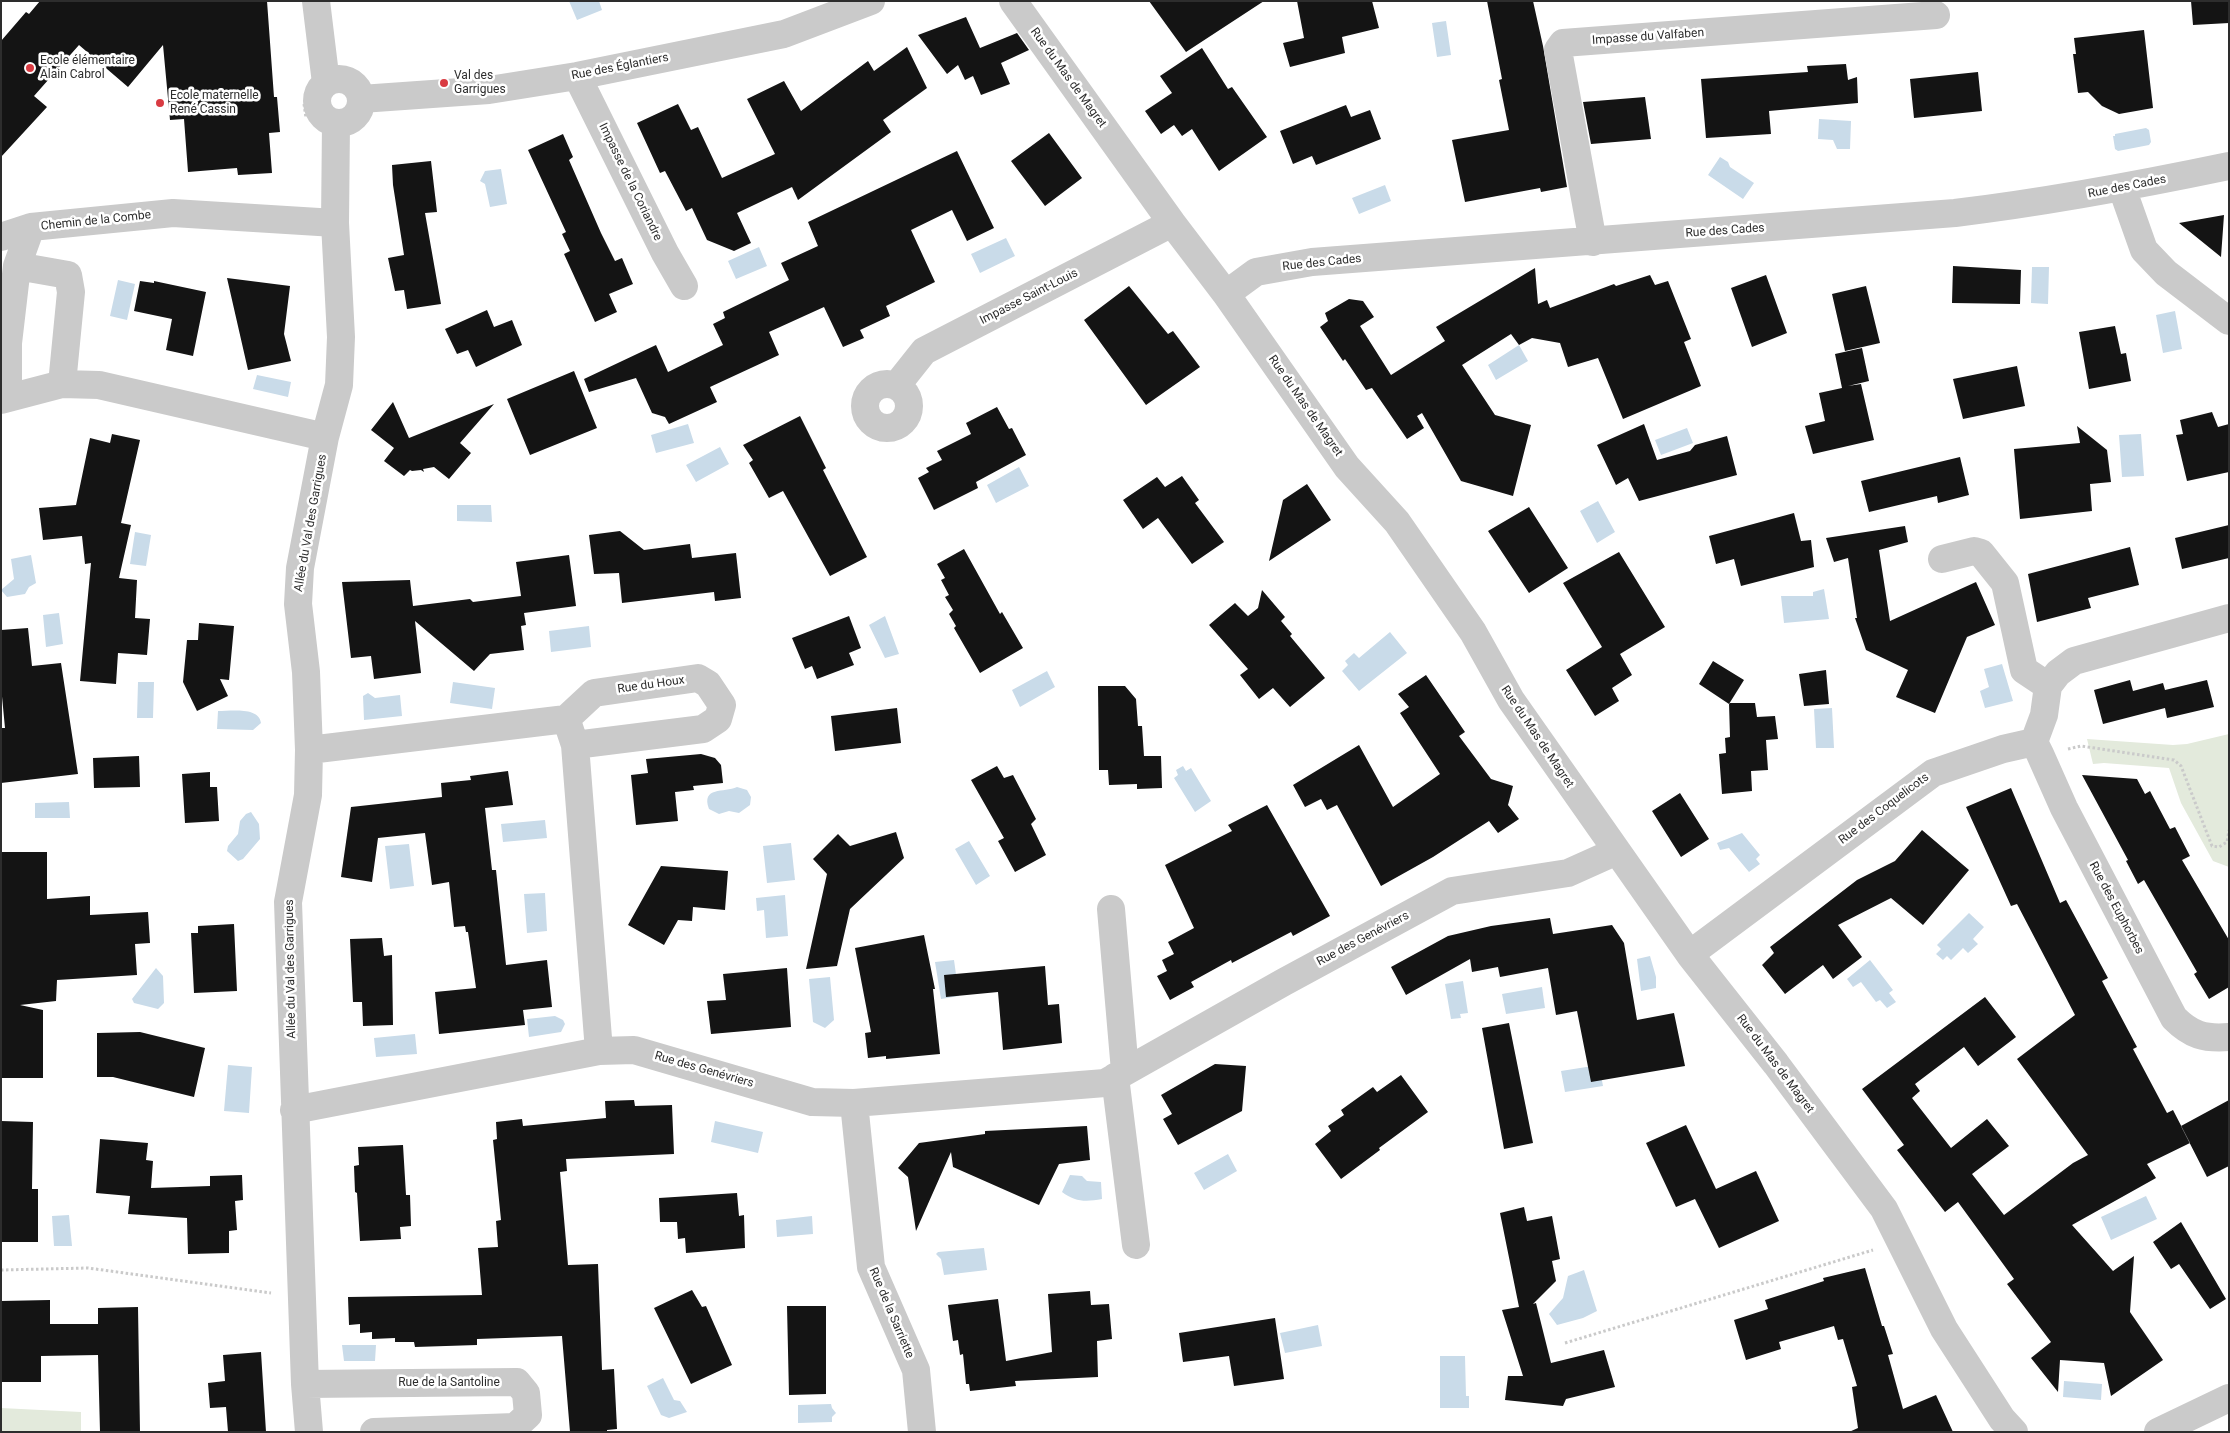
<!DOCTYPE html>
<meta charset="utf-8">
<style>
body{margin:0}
#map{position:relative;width:2230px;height:1433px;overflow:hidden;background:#fff;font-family:Roboto,sans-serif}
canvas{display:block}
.frame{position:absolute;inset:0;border:2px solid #2d2d2d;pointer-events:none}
</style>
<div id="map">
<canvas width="2230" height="1433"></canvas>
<div class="frame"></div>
</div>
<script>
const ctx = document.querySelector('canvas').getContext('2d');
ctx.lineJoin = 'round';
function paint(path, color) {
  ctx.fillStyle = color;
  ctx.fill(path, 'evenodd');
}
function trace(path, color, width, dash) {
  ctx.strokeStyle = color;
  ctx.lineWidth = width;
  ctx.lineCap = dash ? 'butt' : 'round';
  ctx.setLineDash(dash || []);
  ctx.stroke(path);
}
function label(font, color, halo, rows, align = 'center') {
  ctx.font = font + ' Roboto,sans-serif';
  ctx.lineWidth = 5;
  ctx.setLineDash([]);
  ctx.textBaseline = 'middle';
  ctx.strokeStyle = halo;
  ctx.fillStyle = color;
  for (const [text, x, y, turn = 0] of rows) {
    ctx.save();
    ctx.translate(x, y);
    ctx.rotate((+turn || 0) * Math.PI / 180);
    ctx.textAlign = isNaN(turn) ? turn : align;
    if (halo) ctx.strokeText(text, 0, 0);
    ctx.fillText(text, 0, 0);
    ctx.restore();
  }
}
const green = new Path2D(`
 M2229,734v133l-16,-6 -32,-58 -12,-35 -65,-5 -11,1 -6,-25 86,6 14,-1z
 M1,1408l80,4v20h-80z`);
const water = new Path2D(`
 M569,1h30l3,9 -25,10z
 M1446,21l5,34 -14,2 -5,-34z
 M1819,119l32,2 -1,28h-13l-4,-9 -15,-1z
 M2146,128l3,2 2,12 -2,3 -31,6 -3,-2 -2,-13h2v-2z
 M1720,157l8,5 2,5 24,16 -11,16 -35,-24z
 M501,169l6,35 -17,3 -5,-23 -5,-3 5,-10z
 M1385,185l6,16 -32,13 -7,-16z
 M1006,238l9,18 -35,17 -9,-19z
 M759,247l8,19 -31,13 -8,-18z
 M2032,267h17l-1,37 -17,-1z
 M118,280l17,4 -8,36 -17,-4z
 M2175,311l7,38 -19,4 -7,-38z
 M1519,345l9,16 -32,19 -8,-15z
 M257,375l34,7 -3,15 -35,-8z
 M688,424l6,19 -38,10 -5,-18z
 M1687,428l6,15 -32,12 -6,-15z
 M2141,434l3,42 -22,1 -3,-42z
 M720,447l9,17 -33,18 -10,-17z
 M1019,467l10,19 -33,17 -9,-18z
 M1598,501l17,31 -18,11 -17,-32z
 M457,505h34l1,17 -35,-1z
 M135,532l16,3 -5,31 -16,-2z
 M31,555l5,28 -7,4 -4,7 -18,3 -6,-7 13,-11 -3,-20z
 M1824,589l5,30 -45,4 -3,-27h32v-4z
 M59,613l4,31 -17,3 -3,-32z
 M885,616l14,38 -14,4 -16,-33z
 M589,626l2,21 -40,5 -2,-21z
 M1390,632l17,21 -48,38 -17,-20 6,-6 -3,-4 9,-8 5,5z
 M2002,664l11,37 -28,7 -5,-17 9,-4 -5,-18z
 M1047,671l8,16 -35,20 -8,-17z
 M138,682h16l-1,36h-16z
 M453,682l42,6 -3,21 -42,-6z
 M368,693l7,5 25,-3 2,21 -38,4 -1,-24z
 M1832,708l2,40h-18l-2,-39z
 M218,711c14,0 41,-4 43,12l-8,7 -36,-1z
 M1183,766l3,5 5,-3 20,33 -16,11 -21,-34 4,-3 -2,-5z
 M737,787l10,3 4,7 -1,8 -11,8 -10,-2 -10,3 -10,-5c-8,-23 15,-16 28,-22z
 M69,802l1,16h-35v-15z
 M251,812l8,12 1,15 -17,20 -5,2 -11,-10 1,-5 10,-12 2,-13 6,-7z
 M545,820l2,18 -44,4 -2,-18z
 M1742,833l18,22 -4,4 4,5 -11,8 -20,-24 -9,2 -3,-7z
 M969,841l21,35 -14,9 -21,-36z
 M791,843l4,37 -28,3 -4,-37z
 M409,844l5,42 -24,3 -5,-43z
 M545,893l2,38 -20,2 -3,-39z
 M785,895l3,41 -22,2 -2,-28 -7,1 -1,-13z
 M1969,913l15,14 -11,12 5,5 -10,9 -5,-5 -12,12 -4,-4 -4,4 -7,-6 5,-5 -4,-4z
 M1650,956l6,21v11l-15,3 -4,-32z
 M954,960l5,36 -18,3 -6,-37z
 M1870,960l23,30 -4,3 7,9 -9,6 -7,-8 -4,2 -15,-20 -8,5 -6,-8z
 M156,968l7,8 1,27 -6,6 -24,-6 -2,-4z
 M830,977l4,43 -9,8 -12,-6 -4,-43z
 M1463,981l5,32 -8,1 1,4 -10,1 -6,-35z
 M1542,987l3,21 -39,6 -4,-20z
 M555,1016l8,4 2,4 -4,8 -32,5 -2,-18z
 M415,1034l2,20 -41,3 -2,-19z
 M228,1065l24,2 -3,46 -25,-2z
 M1599,1065l4,21 -38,6 -4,-21z
 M715,1121l48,11 -5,21 -47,-11z
 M1228,1154l9,17 -33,19 -10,-17z
 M1070,1175l12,1 5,5 14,1 1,17c-16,3 -27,3 -40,-7z
 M2146,1196l11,23 -46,21 -10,-23z
 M69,1215l3,31h-18l-2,-30z
 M812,1216l1,18 -36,3 -1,-17z
 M984,1248l3,22 -43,5 -3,-16 -5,-5 2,-2z
 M1584,1270l13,41 -14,7 -26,7 -8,-11 14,-16 5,-22z
 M1318,1325l4,21 -37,7 -5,-20z
 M342,1345h34l-1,16h-31z
 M1440,1356h25l1,40h3v12h-29z
 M663,1378l11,22 6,1 7,11 -18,6 -8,-3 -14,-29z
 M2064,1381l38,3 -1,16 -38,-3z
 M831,1404l1,4 4,5 -4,4v5l-34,1v-18z`);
const building = new Path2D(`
 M40,1h227l7,96h3l3,35 -11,1 3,40 -34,2 -1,-7 -49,4 -4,-53 -14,1 -7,-75 -35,42 -49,-42 -45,51 13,11 -46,50v-116l25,-29 3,2z
 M1149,1h115l-78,51z
 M1297,1h75l7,27 -37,9 3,16 -55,14 -7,-24 21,-5z
 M1487,1h46l10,45 24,141 -26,5 -1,-4 -75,14 -13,-62 57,-10 -10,-50 3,-1z
 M2191,1h38v22l-36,2z
 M966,17l14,31 37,-15 12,17 -28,13 9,21 -29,11 -8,-19 -8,4 -7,-15 -11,9 -29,-39z
 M2144,30l9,78 -34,6 -17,-8 -14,-14 -10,1 -5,-39h3l-2,-16z
 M907,47l20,41 -44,32 8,12 -93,68 -6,-13 -55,26 14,30 -17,8 -27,-11 -15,-32 -6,3 -21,-40 -5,2 -23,-50 41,-19 13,26 7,-3 24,51 53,-24 -28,-55 37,-18 17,30 67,-50 6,10z
 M1202,48l26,41 4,-2 35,50 -48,34 -27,-42 -10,7 -8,-11 -13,9 -16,-23 27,-18 -12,-17z
 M1846,64l2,16 9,-3 1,26 -89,8 2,23 -65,4 -5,-59 107,-7 -1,-6z
 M1978,72l4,39 -68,7 -4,-39z
 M1645,97l6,42 -60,5 -8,-42z
 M1346,105l5,12 19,-7 11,29 -65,26 -4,-9 -19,8 -13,-33z
 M1049,133l33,45 -37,28 -34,-45z
 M563,134l10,23 -4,3 32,73 14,28 7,-3 11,26 -24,10 8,18 -22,10 -31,-68 6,-3 -8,-17 4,-2 -38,-82z
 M957,151l37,77 -27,13 -15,-31 -41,20 24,52 -49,24 4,10 -30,14 4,8 -21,9 -19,-40 -55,25 10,23 -69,32 7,15 -48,22 -4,-7 -13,-4 -16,-35 -47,14 -5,-13 72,-34 12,27 55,-27 -10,-21 12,-6 -2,-6 66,-32 -8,-17 37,-17 -10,-24z
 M431,161l6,51 -12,1 16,91 -34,5 -3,-19 -9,1 -7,-33 16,-3 -11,-70 -1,-20z
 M2224,215l-3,42 -42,-34z
 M1953,266l68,4 -1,34 -68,-1z
 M1535,268l3,36 9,-4 3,8 64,-24 2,2 34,-11 5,10 13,-4 23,58 -7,3 17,44 -78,33 -25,-61 -30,9 -8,-24 -28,-5 -13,7 -8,-11 -49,31 33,50 36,10 -18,71 -52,-15 -39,-68 -5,3 7,12 -17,11 -35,-51 -6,2 -21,-31 -2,2 -23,-34 8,-6 -3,-8 24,-14 14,2 11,16 -14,9 31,49 54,-34 -9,-14z
 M1766,275l21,58 -35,14 -21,-59z
 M227,278l63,8 -6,48 7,27 -43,9z
 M140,281l14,2v-2l52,11 -13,64 -27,-6 6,-31 -38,-8z
 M1129,286l39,48 5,-3 27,36 -54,38 -62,-85z
 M1866,286l14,57 -35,8 -13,-57z
 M487,310l7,17 18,-7 10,25 -46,22 -8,-17 -11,4 -12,-25z
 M2115,326l6,28 5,-1 5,28 -42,8 -10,-57z
 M1862,348l7,33 -21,5 13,-2 13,56 -61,14 -8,-28 20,-5 -6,-28 23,-5 -7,-34z
 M2017,366l8,40 -62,13 -10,-40z
 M574,371l23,57 -67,27 -23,-56z
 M393,402l16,36 85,-34 -34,39 11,10 -22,26 -15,-12 -11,2 1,3 -3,-2 -9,1 -2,-1 -6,6 -20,-15 10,-13 -23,-18z
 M997,407l12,22 3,-1 14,27 -50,27 2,6 -44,22 -16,-32 11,-6 -3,-4 16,-8 -5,-9 34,-17 -5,-11z
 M2212,412l6,15 11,-3v48l-42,9 -11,-46 7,-1 -3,-14z
 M800,416l26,52 -3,2 44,87 -37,19 -47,-85 -14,7 -20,-35 4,-3 -10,-15z
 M1644,424l13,36 33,-9 5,-6 32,-9 10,39 -98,26 -11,-23 -12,7 -19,-40z
 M2077,426l30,24 4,32 -21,2 2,27 -72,8 -6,-70 66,-6z
 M112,434l28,6 -19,83 10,2 -12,53 18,2 -2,38 15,1 -3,36 -29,-2 -2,31 -36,-3 11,-118 -6,1 -3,-28 -39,4 -4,-32 37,-3 14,-67 20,5z
 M1960,457l9,38 -31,8 -1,-7 -68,16 -8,-31z
 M1182,476l17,24 -4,3 29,39 -32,22 -34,-46 -15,11 -20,-29 34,-23 8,10z
 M1307,484l24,36 -62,41 14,-61z
 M1529,507l39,61 -39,25 -41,-62z
 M1794,513l7,28 10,-1 3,27 -73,19 -7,-27 -18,5 -7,-28z
 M2229,525v33l-47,11 -7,-31z
 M1905,526l3,16 -29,8 11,71 86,-39 19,43 -28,12 -32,76 -39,-16 12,-27 -42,-20 -11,-32h2l-9,-60 -14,4 -8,-24z
 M620,531l24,19 46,-6 2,14 44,-5 5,45 -26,3 -1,-9 -92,11 -3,-30 -25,1 -5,-39z
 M2130,547l9,38 -51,13 3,10 -54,14 -9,-48z
 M964,549l36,65 2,-2 21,36 -43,25 -26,-45 2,-2 -7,-12 4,-4 -8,-13 4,-2 -8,-15 4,-2 -8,-14z
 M1619,552l46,75 -45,27 12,21 -20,13 7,13 -24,15 -29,-46 36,-23 -39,-64z
 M569,555l7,51 -52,7 2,12 -5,1 3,24 -34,4 -16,17 -59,-50 6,52 -47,6 -3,-23 -20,2 -9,-76 68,-2 3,26 57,-7 3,3 48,-6 -5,-34z
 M1262,590l23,27 -4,4 11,13 -2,2 35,42 -35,29 -17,-19 -14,11 -19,-24 8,-6 -39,-44 26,-22 13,13 10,-8z
 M849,616l12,32 -12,5 5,12 -37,14 -5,-13 -7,3 -13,-31z
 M199,623l35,3 -5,54 -9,-1 8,17 -31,15 -14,-29 4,-42h11z
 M28,628l4,38 29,-3 17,111 -77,9v-55h4l-4,-42v-56z
 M1713,661l31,19 -15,24 -30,-20z
 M1826,670l3,34 -25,2 -5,-32z
 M1426,675l39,57 -6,4 32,43 22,7 -5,19 11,14 -21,14 -9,-12 -56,36 -52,29 -44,-81 -10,5 -6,-11 -16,8 -12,-22 66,-40 34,62 47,-33 -40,-61 9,-6 -11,-13z
 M2130,680l3,11 30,-8 2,7 42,-10 7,27 -47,11 -2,-10 -62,16 -9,-34z
 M1098,686h27l11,13 2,27h4l2,30h17l1,32 -25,1v-5l-28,1 -1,-15h-9z
 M1729,703h26l2,14 18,-1 3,23 -12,1 2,30 -17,1 1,20 -30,3 -3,-40 7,-1 -1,-15 5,-1z
 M897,708l4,35 -66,8 -4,-35z
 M701,754l14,4 6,7 2,18 -30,3 1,4 -19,2 3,29 -42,4 -5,-50 17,-2 -2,-14z
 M139,756l1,31 -46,1 -1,-30z
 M997,766l7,12 9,-3 23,44 -5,5 15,31 -31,17 -17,-31 6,-3 -33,-58z
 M508,771l5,34 -28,3 7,62h4l10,95 41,-5 5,47 -29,3 2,15 -86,9 -4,-42 41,-4 -8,-56h-2l-1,-6 -11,1 -5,-45 -17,3 -7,-52 -47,5 -6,44 -31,-5 10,-70 91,-10 -1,-14 30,-3 -1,-4z
 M210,772v15h7l2,34 -34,2 -3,-49z
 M2082,775l55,4 8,15 5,-3 20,38 5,-2 15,29 -8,4 47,80v47l-20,12 -15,-25 3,-2 -53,-92 -6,4 -12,-23 2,-1z
 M2011,788l49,115 6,-3 42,78 -6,3 35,66 -4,2 34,64 6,-3 17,33 -43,21 9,14 -84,47 41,46 21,-15 -4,56 33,48 -52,36 -7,-33 -44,-3 -2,32 -27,-34 20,-16 -44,-58 7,-5 -56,-77 -13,10 -48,-62 7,-5 -42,-56 123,-92 31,40 -38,29 -14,-19 -49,37 5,7 -8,7 39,50 36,-29 22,27 -37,28 32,41 69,-52 15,-8 -71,-96 58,-44 -58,-111 -6,2 -45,-99z
 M1680,793l29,46 -28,18 -29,-46z
 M1267,805l63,111 -37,20 -2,-4 -59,31 -1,-3 -40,22 3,5 -24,13 -13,-24 10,-5 -5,-11 12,-6 -6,-12 26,-14 -29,-63 67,-34 -4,-6z
 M1922,830l47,40 -46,55 -32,-27 -53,27 24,32 -29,22 -10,-14 -38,29 -23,-29 12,-12 -4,-6 87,-67 38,-19z
 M896,832l8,26 -54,51 -13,57 -31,3 21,-95 -14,-15 25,-25 12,12z
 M1,852h46v47l43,-3v19l58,-3 2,31 -15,1 2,31 -80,5 -1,21 -36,4 23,5v68h-42z
 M661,866l67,5 -3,39 -32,-3 -1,14 -14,-1 -14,25 -36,-20z
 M1550,918l3,16 59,-9 12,18 13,77 37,-7 11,53 -94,16 -14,-71 -21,4 -8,-47 -48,9 -2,-10 -26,5 -2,-13 -64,36 -15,-28 57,-31 43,-10z
 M234,924l3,67 -43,2 -3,-60h7v-7z
 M924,935l11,54h-2l7,65 -54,5v-3l-18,2 -3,-25 6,-1 -16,-84z
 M382,938l2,18 8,-1 1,70 -30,1 -1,-24h-9l-3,-63z
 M1045,966l3,39 11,-1 3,39 -59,7 -5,-58 -52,5 -2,-22z
 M787,968l4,59 -80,7 -4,-33 19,-1 -3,-26z
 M1509,1023l24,120 -29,6 -22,-121z
 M140,1032l65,16 -11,49 -81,-20h-16v-44z
 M1215,1064l31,2 -4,45 -64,34 -15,-26 9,-5 -11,-19z
 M1401,1075l27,37 -49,36 1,2 -39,29 -26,-35 16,-13 -3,-5 16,-11 -3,-5 32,-23 4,5z
 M634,1100l1,6 37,-1 2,49 -108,5 1,12 -7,1 8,93 30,-1 4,106 12,-1 3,60 -10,1v2h-37l-8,-96 -85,3v6l-62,2 -1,-5h-19v-4l-23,1v-7l-12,1v-9l-11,1 -1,-28 134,-2 -4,-47 20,-1 -2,-26 5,-1 -8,-80 4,-1 -1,-17 26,-3 1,7 83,-8 -1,-17z
 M2229,1100v66l-22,11 -26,-51z
 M1,1121l32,1 -1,67h6v53h-37z
 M1686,1125l30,64 40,-18 23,50 -60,27 -24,-49 -19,8 -30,-64z
 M1087,1126l3,34 -31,4 -20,41 -86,-38 -2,-15 -35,79 -8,-54 -10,-9 21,-25 66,-9v-3z
 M100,1139l48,4 -2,17 7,1 -2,27 59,-2v-10l32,-1 1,25 -8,1 2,29 -8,1v22l-41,1 -1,-36 -59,-4 2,-18 -34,-3z
 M403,1145l3,50h4l1,31 -11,1 1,12 -41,2 -3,-48 -2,-1 -1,-26 5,-1 -1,-18z
 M737,1193l2,23 5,-1 1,33 -59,5 -1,-15 -7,1 -1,-17h-17l-1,-24z
 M1524,1207l3,14 25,-5 8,43 -8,2 4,20 -23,23 3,-1 15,60 53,-13 11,37 -49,12 -3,7 -58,-6 3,-24h15l-21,-66 17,-3 -19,-94z
 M2181,1222l45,77 -16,10 -31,-45 -8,5 -18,-27z
 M1865,1268l17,58h2l9,28 -5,1 15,54 33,-14 17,37h-104l9,-4 -6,-41 5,-1 -14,-47 -5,1 -4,-14 -55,16 2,7 -35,11 -12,-40 34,-11 -3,-9 59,-19 -1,-3z
 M692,1290l10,17 4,-1 26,59 -41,19 -37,-76z
 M1090,1291l1,14 18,-1 3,35 -15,2 1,36 -83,4 1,5 -46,5 -1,-7h-3l-3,-30 -3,1 -2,-15 -5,1 -5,-36 50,-6 8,62 46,-9 -4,-58z
 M50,1300v24h48v-16l40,-1 2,125h-40l-2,-77 -57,1v26h-40v-81z
 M787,1306h39v88l-37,1z
 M1275,1318l9,61 -50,7 -5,-30 -46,6 -4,-29z
 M261,1352l5,80h-38l-2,-25 -16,1 -2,-25 17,-2 -2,-26z`);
const path = new Path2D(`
 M304,104l2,14
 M2068,749l13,-3 93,14 7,6 31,80 7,1 8,-5 2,-12
 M1,1270l87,-2 183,25
 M1565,1343l308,-93`);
const minor = new Path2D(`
 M316,1l10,82
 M1013,1l159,222 54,71 121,173 50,55 76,110 38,68 179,255 86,109 108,145 60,120 58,90 12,13
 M577,76l88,177 19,33
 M317 101a22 22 0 1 1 44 0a22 22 0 1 1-44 0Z
 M361,99l128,-9 88,-14 207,-42 87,-33
 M2122,188l22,62 22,23 63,48
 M1,237l30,-10
 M1593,242l-35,-192 5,-7 373,-28
 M17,266l51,9 3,17 -9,92
 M1226,294l30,-22 56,-10 643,-49c93,-11 183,-28 274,-47
 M865 406a22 22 0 1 1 44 0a22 22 0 1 1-44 0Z
 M897,385l27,-34 248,-128
 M8,398v-55l9,-77 14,-39 142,-14 162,10
 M1,400l61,-16 37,1 226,52
 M1942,559l32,-8 7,2 24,30 19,87 24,16
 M569,727l6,18 24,306
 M2034,742l6,12 24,54 110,210c17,17 30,21 55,19
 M309,750l257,-31 28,-26 104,-15 10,6 14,21 -4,14 -15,10 -128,16
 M1111,909l14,162
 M1690,955l12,-10 231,-172 70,-24 31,-7 10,-27 4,-29 10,-13 16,-12 155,-43
 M1115,1077l21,168
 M854,1103l17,164 45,103 6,62
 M294,1110l305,-59 35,-1 178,52 42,1 251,-20 179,-101 168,-91 116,-18 49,-22
 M305,1384l212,-2 9,11 2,22 -13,12 -141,5
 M309,1432l-4,-48 -17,-482 20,-107 1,-45 -3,-78 -8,-68 2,-36 25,-131 14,-52 2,-48 -6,-114 1,-100
 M2158,1432l71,-34`);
const markers = [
 [30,68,5,"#d93b42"],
 [444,83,5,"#d93b42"],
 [160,103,5,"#d93b42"]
];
const streetNames = [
 ["Impasse du Valfaben",1648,37,-4],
 ["Rue des Églantiers",620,67,-11],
 ["Rue du Mas de Magret",1068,78,54],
 ["Impasse de la Coriandre",630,182,64],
 ["Rue des Cades",2127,187,-11],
 ["Chemin de la Combe",96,221,-6],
 ["Rue des Cades",1725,231,-4],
 ["Rue des Cades",1322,263,-6],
 ["Impasse Saint-Louis",1029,297,-27],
 ["Rue du Mas de Magret",1305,406,55],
 ["Allée du Val des Garrigues",311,523,-80],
 ["Rue du Houx",651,685,-8],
 ["Rue du Mas de Magret",1537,737,56],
 ["Rue des Coquelicots",1884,809,-37],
 ["Rue des Euphorbes",2116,908,62],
 ["Rue des Genévriers",1363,939,-28],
 ["Allée du Val des Garrigues",291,969,-91],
 ["Rue du Mas de Magret",1775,1064,53],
 ["Rue des Genévriers",704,1070,16],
 ["Rue de la Sarriette",891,1313,67],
 ["Rue de la Santoline",449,1383]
];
const poiNames = [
 ["Ecole élémentaire",40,61],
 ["Alain Cabrol",40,75],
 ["Val des",454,76],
 ["Garrigues",454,90],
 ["Ecole maternelle",170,96],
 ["René Cassin",170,110]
];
paint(green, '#e3eadc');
paint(water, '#c9dbe9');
paint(building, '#141414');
trace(path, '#cacaca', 3, [2.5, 2.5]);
trace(minor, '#cacaca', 28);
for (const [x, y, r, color] of markers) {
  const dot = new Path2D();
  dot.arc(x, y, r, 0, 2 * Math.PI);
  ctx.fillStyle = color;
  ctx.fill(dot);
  trace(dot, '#fff', 2);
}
label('12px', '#2d2d2d', '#fff', streetNames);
label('12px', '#2d2d2d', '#fff', poiNames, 'left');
</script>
